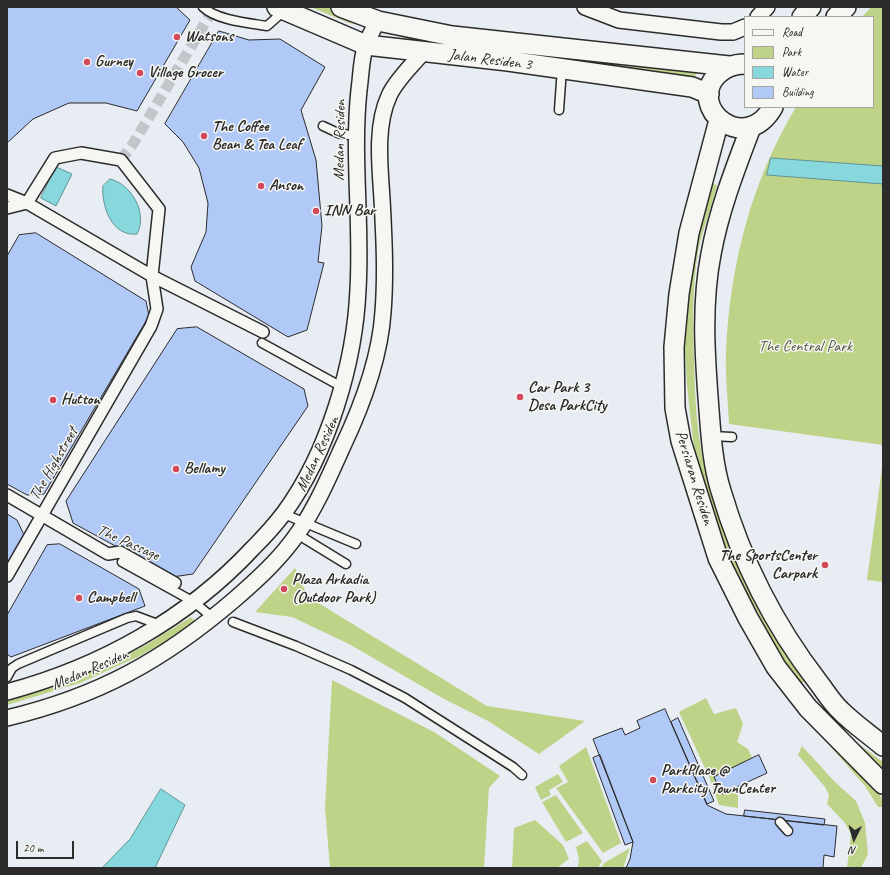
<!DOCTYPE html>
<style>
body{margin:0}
#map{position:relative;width:890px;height:875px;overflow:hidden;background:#e8edf3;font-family:Caveat,sans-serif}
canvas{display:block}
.frame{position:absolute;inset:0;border:8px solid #2b2b2b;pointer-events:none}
.legend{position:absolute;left:744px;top:16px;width:130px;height:92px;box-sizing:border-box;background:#f6f6f2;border:1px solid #a5a5a2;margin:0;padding:5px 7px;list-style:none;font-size:12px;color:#2b2b2b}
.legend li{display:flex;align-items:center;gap:8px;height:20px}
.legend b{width:20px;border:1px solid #a5a5a2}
.north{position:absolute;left:834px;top:819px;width:40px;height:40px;-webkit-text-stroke:3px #f6f6f2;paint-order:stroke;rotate:185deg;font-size:11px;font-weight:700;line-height:16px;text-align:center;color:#2b2b2b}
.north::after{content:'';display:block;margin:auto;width:14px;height:18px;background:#2b2b2b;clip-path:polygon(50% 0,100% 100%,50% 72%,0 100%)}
.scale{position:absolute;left:16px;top:841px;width:58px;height:18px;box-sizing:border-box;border:2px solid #2b2b2b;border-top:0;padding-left:5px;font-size:12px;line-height:14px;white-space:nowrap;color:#2b2b2b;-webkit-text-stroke:3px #f6f6f2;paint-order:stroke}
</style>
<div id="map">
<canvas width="890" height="875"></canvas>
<div class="frame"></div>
<ul class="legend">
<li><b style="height:5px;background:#f6f6f2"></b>Road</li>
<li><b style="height:11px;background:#bfd388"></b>Park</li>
<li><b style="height:11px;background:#86d8dd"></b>Water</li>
<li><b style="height:11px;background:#b1c9f7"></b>Building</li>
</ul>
<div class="north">N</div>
<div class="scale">20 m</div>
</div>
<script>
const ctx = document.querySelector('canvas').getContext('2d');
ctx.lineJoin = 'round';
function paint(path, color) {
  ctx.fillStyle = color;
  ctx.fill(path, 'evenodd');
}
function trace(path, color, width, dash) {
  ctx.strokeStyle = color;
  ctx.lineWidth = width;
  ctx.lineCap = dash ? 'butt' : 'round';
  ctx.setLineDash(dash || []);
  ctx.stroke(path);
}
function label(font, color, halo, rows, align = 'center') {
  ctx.font = font + ' Caveat,sans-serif';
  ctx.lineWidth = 3;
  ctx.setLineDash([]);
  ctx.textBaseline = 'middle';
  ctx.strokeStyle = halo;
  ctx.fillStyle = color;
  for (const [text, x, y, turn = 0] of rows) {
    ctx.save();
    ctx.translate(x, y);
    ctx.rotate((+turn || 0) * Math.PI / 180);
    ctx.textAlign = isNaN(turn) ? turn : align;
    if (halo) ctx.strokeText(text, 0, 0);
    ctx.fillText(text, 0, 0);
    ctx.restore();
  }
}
const green = new Path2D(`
 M310,7h17l33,12 1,4 -3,2 -9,-2z
 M871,7h12v438l-154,-21c-1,-24 -4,-49 -3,-73 4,-86 25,-169 70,-244h77v-90h-11z
 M407,36l283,31 7,6 -3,5 -291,-37 -1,-4z
 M710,183l7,2c-5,23 -15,45 -19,67 -6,36 -5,71 -4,107 1,44 3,90 18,132l63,141 29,48v2l-2,2c-21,-22 -34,-53 -49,-80 -22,-41 -41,-85 -54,-131 -4,-16 -6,-34 -8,-51 -6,-49 -9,-100 -3,-150 4,-30 15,-60 22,-89z
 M883,460v122l-16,-2z
 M295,568l12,27 8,6 172,105 98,15 -46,33 -51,-33 -44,-22 -95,-55 -57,-27 -37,-5z
 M191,617l3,3v5l-52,30 -62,28 -73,22v-4l92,-33 47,-23z
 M332,680l102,52 66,44 -11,12 -5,80h-154l-5,-60z
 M706,698l8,16 22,-6 7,16 -6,18 11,7 5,10 -15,27v22l-19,-3 -9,-26 -31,-67z
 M830,716l30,29 23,17v7l-24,-18 -30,-34z
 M809,722l69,69 5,10v6h-5l-13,-21z
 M802,746l33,36 21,19 9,22 3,31 -7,14h-14l4,-34 -6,-11 -18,-19 2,-9 -4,-8 -27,-32z
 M586,747l35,96 -18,10 -47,-65 12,-6 -9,-16z
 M558,774l5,8 -14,8 2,5 -10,5 -6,-13z
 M556,795l27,38 -17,9 -24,-40z
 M535,820l28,25 6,14 -12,9h-45l2,-40z
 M587,841l15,20 -4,7h-22l2,-1 1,-9 -3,-11z
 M630,848l-7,20h-22l3,-5z`);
const water = new Path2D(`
 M771,158l112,8v18l-116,-9z
 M56,167l16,7 -16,32 -15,-8z
 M110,179c22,5 38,35 27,55 -25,3 -36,-28 -34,-48z
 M161,789l24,16 -30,63h-53l28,-29z`);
const building = new Path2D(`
 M7,7h169l14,13 -53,91 -31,-8h-37l-36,16 -26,24z
 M219,31l30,9 31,-1 45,28 -24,43 15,50 6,66 -4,36 6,1 -17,67 -19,7 -93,-56 -4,-14 15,-35 2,-29 -9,-35 -16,-26 -18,-18z
 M36,233l110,68 3,15 -105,178 -17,1 -20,-11v-228l12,-21z
 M197,327l107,62 4,17 -115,168 -21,3 -99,-54 -7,-22 111,-172z
 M7,514l10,6 7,15 -17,30z
 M60,544l79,45 6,17 -134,51 -4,-3v-39l40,-70z
 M665,709l42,96 19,9 111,12 -3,31 -10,-2 -1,13h-197l4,-9 3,-17 -40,-103 29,-11 3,7 15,-7 -3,-7z
 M678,718l36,83 -7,3 -36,-82z
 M600,755l33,87 -8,3 -32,-87z
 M759,755l8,18 -45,21 -8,-17z
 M745,810l80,9 -1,6 -80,-9z`);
const pedestrianTunnel = new Path2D(`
 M121,160l12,-16 78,-131`);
const service = new Path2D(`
 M203,7c13,13 45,16 64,19l17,-15
 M559,110l3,-42
 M323,126l15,7 17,3
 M262,343l80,44
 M711,436l21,1
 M284,514l72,30
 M297,534l49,30
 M122,562l72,40 19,16
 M233,622l63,24 55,24 54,28 108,69 9,8
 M7,677l5,-9 6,-4 109,-46 9,-2 24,9
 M780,822l8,9`);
const pedestrian = new Path2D(`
 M7,195l20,8 28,-45 26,-5 40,7 38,49 -7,67 111,56
 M7,208l20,-5 125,73 5,33 -6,17 -144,250
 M7,495l101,59 12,-2 55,31`);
const minor = new Path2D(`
 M585,7l34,13 102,12h12l12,-5
 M758,17l9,-10
 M7,692c93,-25 180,-73 246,-144 11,-11 22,-23 31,-35 44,-60 71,-150 74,-224 4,-66 -6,-133 1,-199 2,-14 2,-29 6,-42 3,-10 8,-19 13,-27
 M7,718c92,-22 157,-58 228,-119 23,-20 46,-41 63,-66 18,-26 31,-56 44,-85 20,-42 38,-89 41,-136 3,-38 1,-75 -1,-113 -2,-32 -7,-73 7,-103 7,-16 23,-30 34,-44`);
const tertiary = new Path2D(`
 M277,7l89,38 142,16 184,26 17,7
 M341,7l37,14 74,15 277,30
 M802,17l9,-10
 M836,17l10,-10
 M745,64c-11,0 -20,3 -28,11 -31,33 28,81 56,32
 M719,120l-30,113 -10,61 -5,53 1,61 6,33 37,117 30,60 28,49 32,41 75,76
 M751,127c-16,42 -32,83 -40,127 -10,51 -6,105 -2,156 2,27 4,56 12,81 20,68 53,134 97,191 7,9 14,21 23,29 13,13 28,23 42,35`);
const markers = [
 [177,37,4,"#d1495b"],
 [87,62,4,"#d1495b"],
 [140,73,4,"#d1495b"],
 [204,136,4,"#d1495b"],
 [261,186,4,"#d1495b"],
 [316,211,4,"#d1495b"],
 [520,397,4,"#d1495b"],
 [53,400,4,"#d1495b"],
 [176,469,4,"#d1495b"],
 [825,565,4,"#d1495b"],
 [284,589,4,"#d1495b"],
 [79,598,4,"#d1495b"],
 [653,780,4,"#d1495b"]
];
const poiNames = [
 ["Watsons",185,37],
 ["Gurney",95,62],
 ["Village Grocer",148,73],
 ["The Coffee",212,127],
 ["Bean & Tea Leaf",212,145],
 ["Anson",269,186],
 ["INN Bar",324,211],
 ["Car Park 3",528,388],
 ["Desa ParkCity",528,406],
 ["Hutton",61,400],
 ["Bellamy",184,469],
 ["The SportsCenter",817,556,"right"],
 ["Carpark",817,574,"right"],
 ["Plaza Arkadia",292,580],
 ["(Outdoor Park)",292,598],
 ["Campbell",87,598],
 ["ParkPlace @",661,771],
 ["Parkcity TownCenter",661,789]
];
const streetNames = [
 ["Jalan Residen 3",490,60,7],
 ["Medan Residen",340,140,-89],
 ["Medan Residen",318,454,-65],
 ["The Highstreet",54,464,-60],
 ["Persiaran Residen",694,478,73],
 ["The Passage",128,543,24],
 ["Medan Residen",90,670,-23]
];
const parkNames = [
 ["The Central Park",805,347]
];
paint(green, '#bfd388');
paint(water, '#86d8dd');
trace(water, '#629396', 1);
paint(building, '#b1c9f7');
trace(building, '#2b2b2b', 1);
trace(pedestrianTunnel, '#c2c6cb', 11, [11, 5.5]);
trace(service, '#2b2b2b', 11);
trace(pedestrian, '#2b2b2b', 14);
trace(minor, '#2b2b2b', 18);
trace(tertiary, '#2b2b2b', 22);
trace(service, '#f6f6f2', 8);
trace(pedestrian, '#f6f6f2', 11);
trace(minor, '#f6f6f2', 15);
trace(tertiary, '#f6f6f2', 19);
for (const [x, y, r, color] of markers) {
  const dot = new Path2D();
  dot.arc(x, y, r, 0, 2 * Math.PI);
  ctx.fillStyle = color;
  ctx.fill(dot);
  trace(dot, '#f6f6f2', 1.5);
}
label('bold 16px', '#2b2b2b', '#f6f6f2', poiNames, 'left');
label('16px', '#2b2b2b', '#f6f6f2', streetNames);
label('16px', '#505542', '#f6f6f2', parkNames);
</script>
